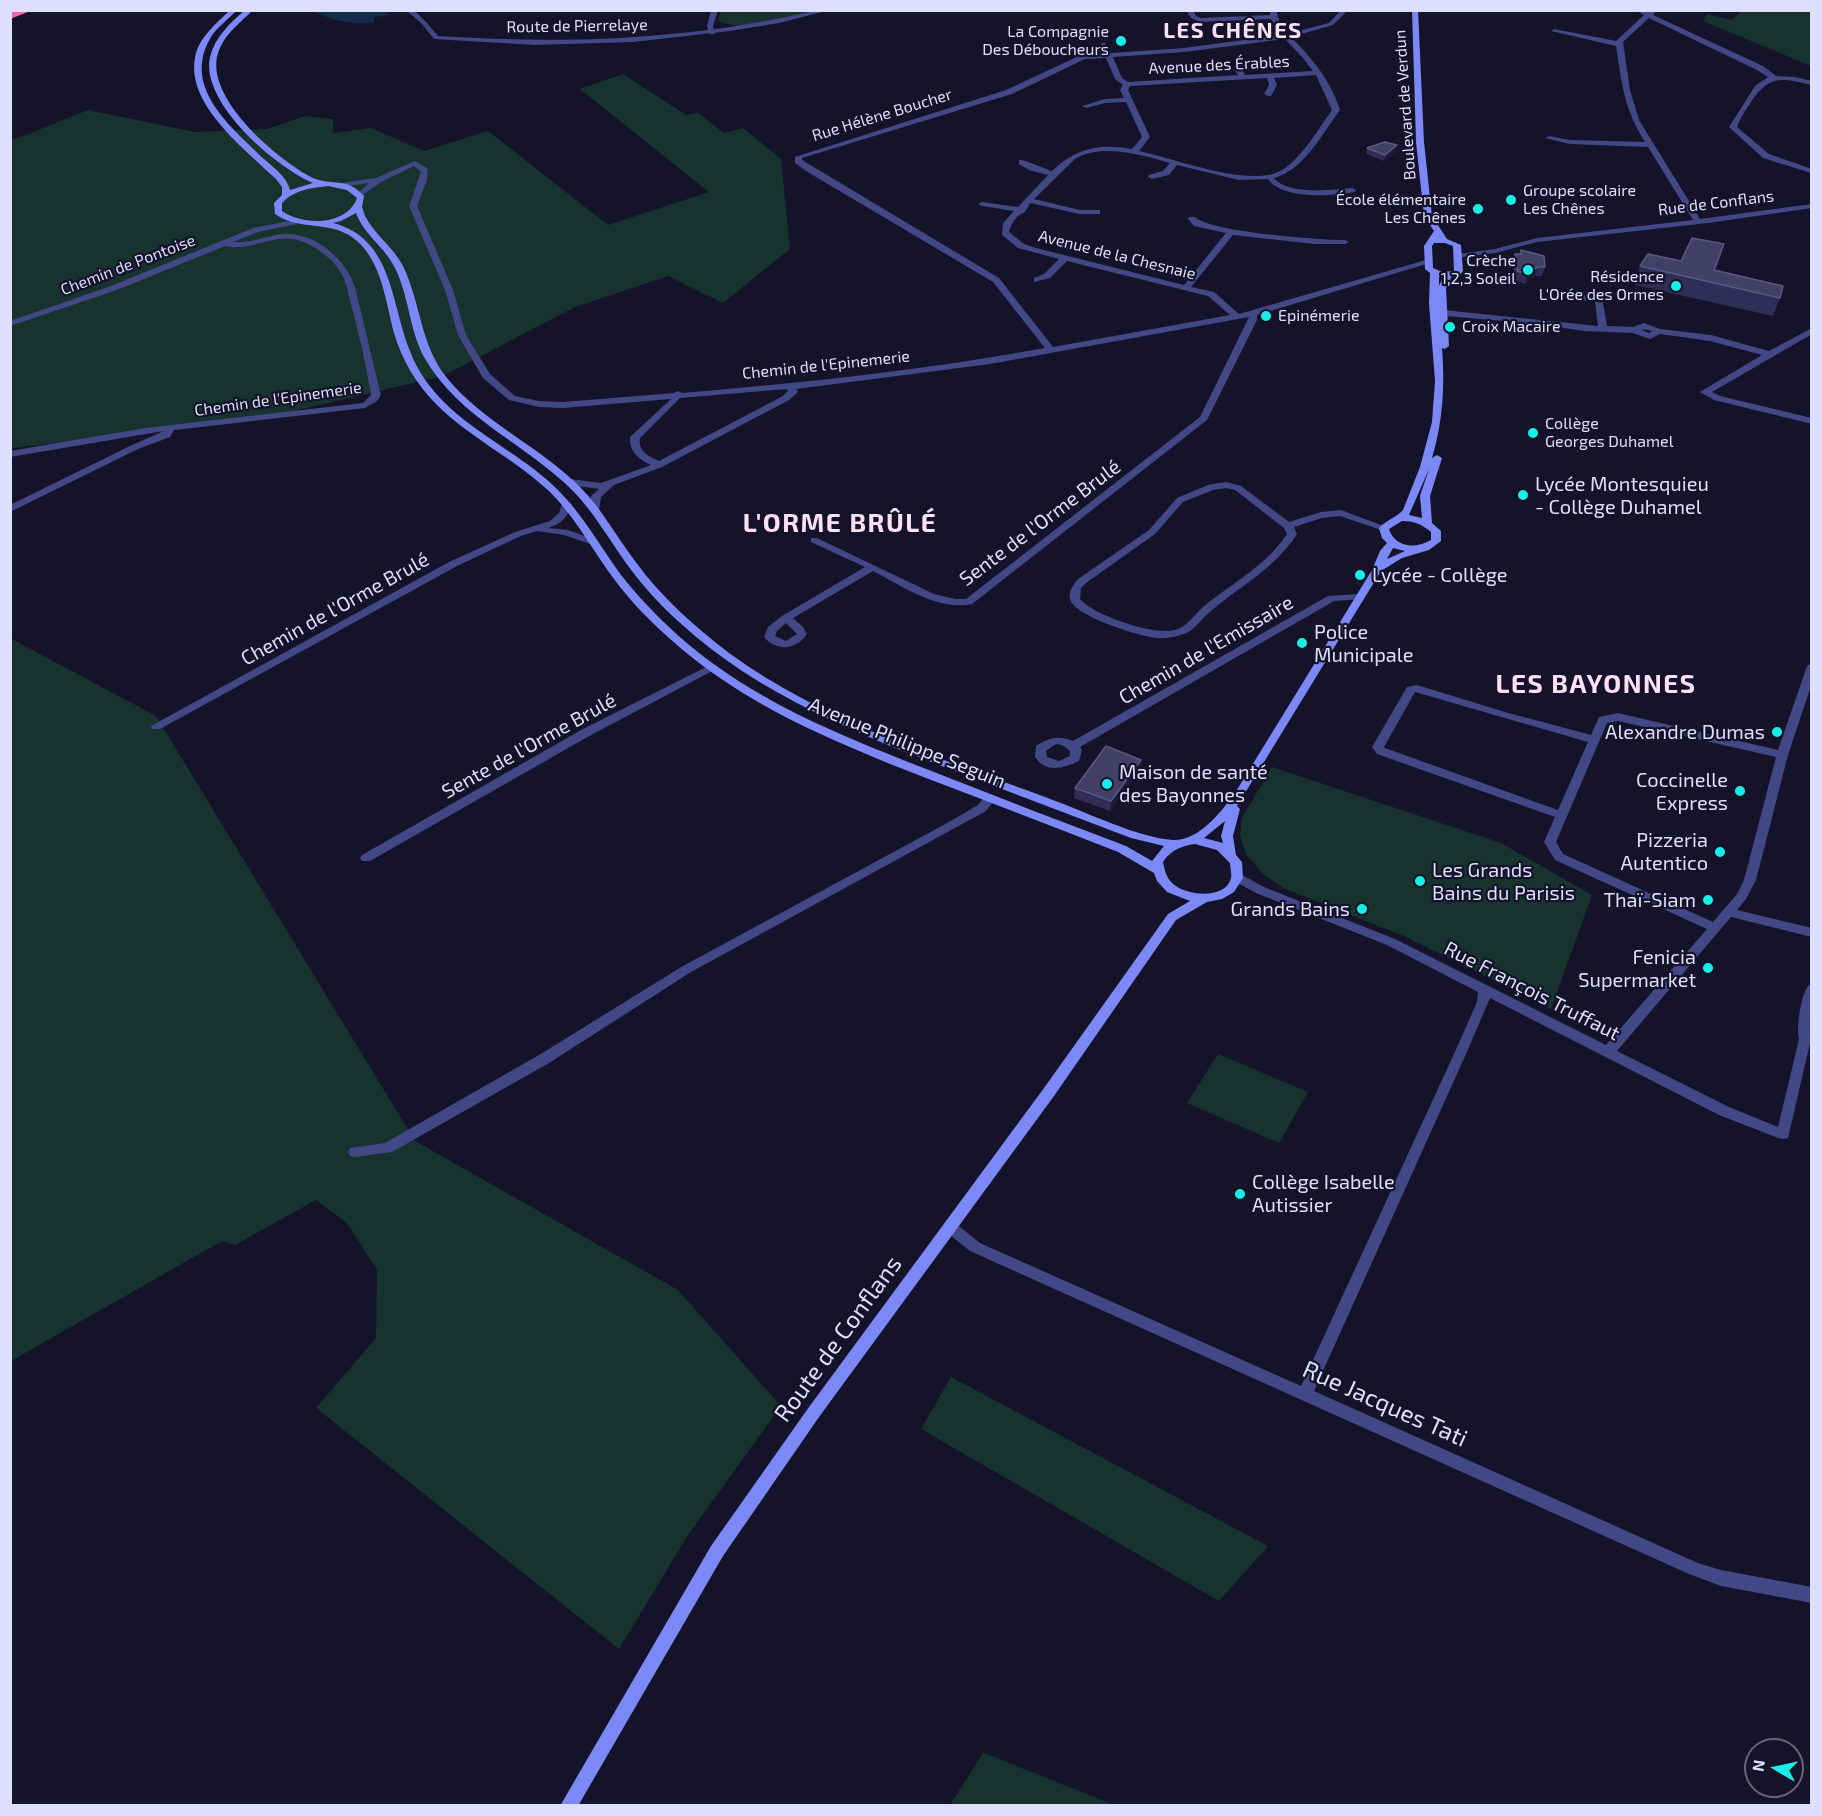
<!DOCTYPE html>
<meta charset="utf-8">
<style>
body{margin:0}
#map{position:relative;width:1822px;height:1816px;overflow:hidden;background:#141329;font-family:"Exo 2",sans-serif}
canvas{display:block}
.frame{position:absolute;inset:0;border:12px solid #dedefd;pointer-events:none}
.north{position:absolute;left:1744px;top:1738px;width:60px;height:60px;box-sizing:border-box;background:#141329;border:2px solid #65647e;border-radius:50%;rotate:279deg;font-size:16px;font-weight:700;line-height:24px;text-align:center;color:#dedefd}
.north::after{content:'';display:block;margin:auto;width:21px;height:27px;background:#18eee8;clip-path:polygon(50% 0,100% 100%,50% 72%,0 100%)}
</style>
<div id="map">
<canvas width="1822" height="1816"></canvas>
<div class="frame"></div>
<div class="north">N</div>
</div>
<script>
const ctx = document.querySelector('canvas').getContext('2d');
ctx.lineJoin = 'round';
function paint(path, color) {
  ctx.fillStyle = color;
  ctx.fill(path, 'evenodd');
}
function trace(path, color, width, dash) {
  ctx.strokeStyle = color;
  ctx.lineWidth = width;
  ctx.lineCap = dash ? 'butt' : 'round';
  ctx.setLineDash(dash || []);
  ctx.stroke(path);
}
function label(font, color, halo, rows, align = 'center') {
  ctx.font = font + ' "Exo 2",sans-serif';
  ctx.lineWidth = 4.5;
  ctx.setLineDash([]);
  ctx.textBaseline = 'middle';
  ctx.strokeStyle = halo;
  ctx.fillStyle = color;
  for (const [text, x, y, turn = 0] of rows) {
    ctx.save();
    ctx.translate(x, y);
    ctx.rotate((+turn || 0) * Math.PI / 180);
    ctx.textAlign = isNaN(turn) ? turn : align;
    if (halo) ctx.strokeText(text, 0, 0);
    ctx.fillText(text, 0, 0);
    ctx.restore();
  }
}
const green = new Path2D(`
 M721,11h94c-23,5 -76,24 -97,9z
 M1741,11h70v55l-108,-45 4,-7 25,6z
 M623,74l63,41 12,-2 26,20 19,-5 38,31 9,90 -67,54 -55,-27 -93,31 -132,69 -196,46 -236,26 -1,-311 6,2 72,-29 107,22 72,-3 38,-13 28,3v14l38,-5 53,23 64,-20 120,94 101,-33 -129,-103z
 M10,638l146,78 259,425 263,149 103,116 -93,129 -69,114 -303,-241 60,-70 1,-68 -30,-47 -31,-23 -81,45 -13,-4 -211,120z
 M1272,767l229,76 91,52 -41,114 -145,-72 -123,-49 -20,-14 -17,-20 -6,-19 2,-17z
 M1218,1054l90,38 -29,51 -92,-40z
 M951,1377l317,169 -49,55 -298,-172z
 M983,1753h1l130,52h-164z`);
const water = new Path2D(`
 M314,11l77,-1v1l-4,2 4,2 -17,2v5c-21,3 -42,-1 -60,-11z`);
const minor = new Path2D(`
 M711,10h7l-5,16 2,7 -3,2 -3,-2 -2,-7z
 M1186,10h7l3,6 5,2 69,-3v-5h6l4,13 7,11 42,-11 12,-13h7l-15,15 -42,12c21,21 40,44 49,73 -18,24 -36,60 -66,68 13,17 58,12 78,10l4,2 -1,2c-22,4 -73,8 -87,-13l-29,1 -62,-15 -8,10 -17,4 -4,-2 1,-2 14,-4 7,-8c-29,-8 -68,-20 -95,-4l-41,40 46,11h20v4h-20l-50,-11 -5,9c-9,3 -14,12 -16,20l15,12 12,4 148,37 42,-52 -32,-7 -6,-7 1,-2h6c15,15 125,23 150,23l4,2 -4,2h-30l-82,-9 -42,52 23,5 25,22 187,-54 7,2 -176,53v5l-50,100 -235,184c-35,7 -70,-18 -99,-33l-80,47 10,9 4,7c-11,16 -30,18 -43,3l4,-10 14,-11 83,-49 -54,-25v-4h6l117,56 22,5h10l234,-182 49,-100 -259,47 -194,25 2,3 -9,8 -127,67 -48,18 -13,12 -2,13 -5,3 -5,-3 2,-14 8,-7 -29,-4 -5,-3 5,-3 31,4 50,-18c-12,-6 -22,-13 -21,-28l41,-38 -108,9 -24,-1 -30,-7 -26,-22 -25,-43 -13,-45 -36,-84 12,-34 -7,-6 -33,16 -21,15 -4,-2 13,-12 -29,4 -4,-2 4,-2 36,-5 39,-17 13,8 -1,11 -10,26 36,84 13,45 24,39 25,22 24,5 24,1 111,-9 4,-2 4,2c121,-10 243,-23 363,-45l-52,-66 -187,-111 -11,-8v-6l211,-67 75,-35 23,-2 -3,-10h4l6,10 73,-5 97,-13 -10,-16 -71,3 -9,-4zM1285,39l18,19 10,13 -68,4 -3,-6 2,-6 -4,-2 -4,2 -2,6 4,6 -110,7 -6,-4 -9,-21 71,-5zM1106,58l9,21 8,6 -3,5 4,8 -19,1 -23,7 4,2 19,-5 21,-1 16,35 -10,12c-33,-6 -56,-1 -80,22 -10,-3 -25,-11 -33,-11v4l10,6 19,5 -30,32 -36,-5 -4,2 4,2 32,5 -11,12 -1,12 16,13 41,11 -15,15 -10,4v4l16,-4 17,-17 141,35 22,19 -177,32 -54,-69 -197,-118v-2l210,-64 73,-35zM1316,75l16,35c-13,18 -31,49 -50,60 -31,19 -108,-12 -143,-19l11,-14 -22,-47 2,-4 137,-8 2,7 -5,9 4,2h3l6,-11 -3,-7zM787,389l1,2 -5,5 -124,65c-11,-5 -21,-10 -19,-23l40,-40zM786,623l11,11 -11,7 -11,-5 2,-5z
 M1635,10h22l-4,5 110,51 13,10 19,1 17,4v4c-29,-7 -43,-11 -61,17 -5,8 -11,16 -14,25l32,27 43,15 -1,4 -48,-15 -34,-31 26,-41 13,-9 -11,-7 -108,-52 -26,24 7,48 9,30 61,99 112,-15v4l-104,15 -171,19 -42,11 -40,5 -1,-2 4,-2 37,-5 42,-11 156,-18 -45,-73 -78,-3 -25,-6 4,-2 21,4 75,2c-21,-34 -23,-57 -29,-96l-65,-15 3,-2 62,12 28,-26z
 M294,220h3v4l-39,8 -25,10c18,2 33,-7 51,-8 31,-2 62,25 71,53l23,96 3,12 -4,6 -12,7 -191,22 -4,7 -32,12 -128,63v-7l122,-60 32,-14 -154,26v-6l135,-23 218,-25 8,-8c-5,-31 -12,-61 -20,-91 -3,-10 -4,-21 -10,-31 -8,-15 -30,-31 -48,-34 -23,-4 -44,13 -68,7l-108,44 -107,36v-5l101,-35 142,-58z
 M1563,292l39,6 5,28 26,1 11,-4 16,6 51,6 58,16 43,-23v6l-100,58 8,4 92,22v6l-98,-24 -14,-8 62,-37 -52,-14 -50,-7 -10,5 -17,-6 -49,-2 -46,-7 -104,-9 -4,-3 4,-3 164,17 -3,-24 -35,-5v-4zM1644,329l8,2 -3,2 -7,-3z
 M1226,482l15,4 48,36 32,-10 20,-2 48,18 -5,3 -44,-15 -18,2 -28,9 3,7c-22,34 -55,51 -85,76 -10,8 -17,20 -28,24 -9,3 -18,5 -27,4 -18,-2 -82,-21 -87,-39 -2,-8 4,-15 8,-20l71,-49 28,-32 31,-13zM1226,488l9,2 49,38 3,6c-21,32 -55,49 -84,73 -9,8 -16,20 -28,23 -21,6 -82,-15 -95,-31l1,-11 5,-5 69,-49 28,-32 30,-12z
 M567,501l5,3c-4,13 -11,20 -24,24l20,2 28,10v4h-6l-26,-9 -27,-4 -16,5 -64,30 -297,163h-8l-1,-3 298,-164 66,-30 35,-11 9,-8 3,-9z
 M1359,594l5,3 -1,2 -29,2 -254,146 2,3 -3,11c-15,7 -32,13 -44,-4l1,-11c13,-8 22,-11 37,-5l255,-145zM1056,744l6,1 8,6v5l-11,5 -12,-4 -1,-6z
 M1812,663v20l-24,72 -32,125 -10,19 -9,11 75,18v9l-81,-20 -114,134 112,56 49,20 21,-88c-3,-11 2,-52 13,-56 0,17 -4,40 -1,56l-23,99 -5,1 -5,-1 -59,-23 -229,-117 -24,56 -152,337 384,172 23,7 91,17v16l-91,-17 -32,-12 -719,-323 -25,-20 -2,-4 2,-4 5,-2 5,2 25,20 321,143 153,-332 23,-52 1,-10 -91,-47 -131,-52 -22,-12 -2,-3 2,-3h8l22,12 131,52 211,106 101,-116 -152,-69 -11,-18 11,-25 -178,-63 -5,-7 35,-60 10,-2 88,27 86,23 8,-18 19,-4 160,37 29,-84zM1415,692l173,50 -30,68 -173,-62 -1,-1zM1618,721l158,36 -32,123 -7,14 -24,28 -150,-68 -7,-12 51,-119z
 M712,664l5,3 -1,2 -125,66 -221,126h-8l-2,-3 2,-3 221,-126z
 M990,794l6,4 -10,13 -295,161 -142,91 -157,89 -37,5 -5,-1 -2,-4 2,-4 35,-5 154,-88 144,-89 266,-144 29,-17 8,-10z`);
const tertiary = new Path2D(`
 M406,10h8l12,12 12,14c81,5 162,6 243,-3 32,-3 63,-8 95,-14 18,-3 35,-9 54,-9l-51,13 -49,8 -97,11 -98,3 -101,-6 -12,-15z`);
const secondary = new Path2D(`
 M230,10h7c-8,9 -20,17 -26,27 -30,50 19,89 53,122 9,8 23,18 26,31l23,-7c-37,-16 -113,-80 -103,-126 5,-20 20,-34 35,-47h8c-15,15 -31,26 -36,47 -9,44 62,104 96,121 13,6 29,2 40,9 4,2 8,6 11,9l-2,11 3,9c10,19 28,31 38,50 18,37 17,79 44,112 37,45 92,68 133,109 22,22 36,49 55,74 26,36 59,65 94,92 96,70 215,106 324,147 33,12 86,38 120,40 26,1 48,-28 62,-47l137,-223 8,-19 7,-8 -5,-5 -3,-10c7,-8 17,-10 24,-18l17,-43 12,-45 3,-41 -6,-77 1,-31 -5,-4 -1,-23 10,-15 -10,-15 -8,-74 -4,-132h6l6,132 8,74 15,23 14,6 2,26 -3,4 -8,1 -6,12 3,58 -4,3 -3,-1c3,38 1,73 -10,110l5,-3 5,3 -12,38 2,27 9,8v10l-12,9 -27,8 -21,13 -144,235 3,3 -7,27 3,19 6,7 1,16 -9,14 -12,7 -15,3 -31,18 -122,176 -235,321 -96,139 -145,250h-18l151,-260 98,-139 235,-319 124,-174 22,-13 -23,-9 -10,-11 -3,-8 -36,-21c-64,-25 -128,-50 -192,-74 -92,-36 -183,-73 -257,-140 -24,-21 -45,-44 -63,-70 -18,-26 -34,-54 -56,-76 -35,-33 -80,-54 -114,-88 -20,-20 -34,-44 -42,-71 -8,-30 -12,-70 -37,-92 -24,-22 -57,-9 -82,-27l-1,-11 8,-8v-8l-6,-8c-30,-29 -90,-74 -81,-121 3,-20 21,-34 35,-48zM328,186l19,4 10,8c-10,28 -54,28 -75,13v-8c12,-13 29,-15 46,-17zM356,213c8,22 29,34 39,55 14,28 14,61 29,89 35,62 102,86 150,135 20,21 35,47 52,71 15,21 33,41 52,58 80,74 182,114 282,152 57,22 114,43 171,65l33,8 -12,15 -26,-15c-64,-24 -128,-49 -192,-74 -82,-32 -165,-64 -235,-119 -29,-23 -55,-49 -78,-78 -21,-29 -38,-60 -63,-85 -30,-30 -69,-49 -101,-76 -20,-17 -38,-38 -47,-63 -19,-47 -17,-113 -77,-128l8,-2zM1434,243h11l8,3 1,25 -12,1 -9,-4 -1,-22zM1439,277h4l-4,9zM1429,469l-9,27 2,22 -13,-3zM1402,521c11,0 20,3 29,11v8c-15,9 -36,8 -42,-11zM1393,548l12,3 -18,8zM1225,821l-4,15 2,7 -19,-5zM1195,844l22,6 13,13c0,4 2,11 1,15 -5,21 -41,18 -55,8 -9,-6 -11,-14 -13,-24 8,-12 18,-16 32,-18z`);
const motorway = new Path2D(`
 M16,10h17l-23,9v-7z`);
const wall = new Path2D(`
 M1367,148l29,3 -12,10 -18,-7z
 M1724,244l-9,26 65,28 -7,18 -138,-31 5,-19 41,-5z
 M1521,250l24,17 -3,9h-7l-10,8 -10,-4 -2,-17 2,-9h5z
 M1141,760l-1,10 -30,41 -36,-13 1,-10z`);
const shadedWall = new Path2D(`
 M1397,145l-1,6 -12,10 1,-6z
 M1724,244l-5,19 -9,19 4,-12z
 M1538,267l-3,9 -10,8 2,-10z
 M1141,760l-1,10 -30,41 1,-10z`);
const building = new Path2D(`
 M1385,142l12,3 -12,10 -18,-7z
 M1692,238l32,6 -10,26 69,16 -3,12 -140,-32 8,-12 33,7z
 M1521,250l23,6 1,11h-7l-11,7 -10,-3 -2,-17h6z
 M1106,746l35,14 -30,41 -36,-13z`);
const markers = [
 [1121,41,6,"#18eee8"],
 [1511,200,6,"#18eee8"],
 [1478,209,6,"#18eee8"],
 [1528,270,6,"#18eee8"],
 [1676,286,6,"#18eee8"],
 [1266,316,6,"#18eee8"],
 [1450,327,6,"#18eee8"],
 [1533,433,6,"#18eee8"],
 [1523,495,6,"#18eee8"],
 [1360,575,6,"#18eee8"],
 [1302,643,6,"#18eee8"],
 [1777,732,6,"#18eee8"],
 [1107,784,6,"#18eee8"],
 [1740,791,6,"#18eee8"],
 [1720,852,6,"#18eee8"],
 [1420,881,6,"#18eee8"],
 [1708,900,6,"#18eee8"],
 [1362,909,6,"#18eee8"],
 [1708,968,6,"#18eee8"],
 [1240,1194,6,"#18eee8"]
];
const farStreetnames = [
 ["Route de Pierrelaye",577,26,-1],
 ["Avenue des Érables",1219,65,-3],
 ["Boulevard de Verdun",1405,105,-94],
 ["Rue Hélène Boucher",882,115,-17],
 ["Rue de Conflans",1716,203,-7],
 ["Avenue de la Chesnaie",1117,255,14],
 ["Chemin de Pontoise",128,265,-21],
 ["Chemin de l'Epinemerie",826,365,-6],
 ["Chemin de l'Epinemerie",278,399,-8]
];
const farPoinames = [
 ["La Compagnie",1109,32],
 ["Des Déboucheurs",1109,50],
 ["Groupe scolaire",1523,191,"left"],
 ["Les Chênes",1523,209,"left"],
 ["École élémentaire",1466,200],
 ["Les Chênes",1466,218],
 ["Crèche",1516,261],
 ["1,2,3 Soleil",1516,279],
 ["Résidence",1664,277],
 ["L'Orée des Ormes",1664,295],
 ["Epinémerie",1278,316,"left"],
 ["Croix Macaire",1462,327,"left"],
 ["Collège",1545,424,"left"],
 ["Georges Duhamel",1545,442,"left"]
];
const poiNames = [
 ["Lycée Montesquieu",1535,484],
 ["- Collège Duhamel",1535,507],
 ["Lycée - Collège",1372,575],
 ["Police",1314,632],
 ["Municipale",1314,655],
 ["Alexandre Dumas",1765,732,"right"],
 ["Maison de santé",1119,772],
 ["des Bayonnes",1119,795],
 ["Coccinelle",1728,780,"right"],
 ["Express",1728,803,"right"],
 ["Pizzeria",1708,840,"right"],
 ["Autentico",1708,863,"right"],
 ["Les Grands",1432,870],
 ["Bains du Parisis",1432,893],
 ["Thaï-Siam",1696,900,"right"],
 ["Grands Bains",1350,909,"right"],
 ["Fenicia",1696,957,"right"],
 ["Supermarket",1696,980,"right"],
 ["Collège Isabelle",1252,1182],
 ["Autissier",1252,1205]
];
const streetNames = [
 ["Sente de l'Orme Brulé",1040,523,-37],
 ["Chemin de l'Orme Brulé",335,609,-29],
 ["Chemin de l'Emissaire",1206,650,-30],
 ["Avenue Philippe Seguin",907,743,22],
 ["Sente de l'Orme Brulé",529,746,-29],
 ["Rue François Truffaut",1532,991,27]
];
const farDistrictnames = [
 ["LES CHÊNES",1233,31]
];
const nearStreetnames = [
 ["Route de Conflans",838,1339,-54],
 ["Rue Jacques Tati",1385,1404,24]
];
const districtNames = [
 ["L'ORME BRÛLÉ",840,523],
 ["LES BAYONNES",1596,684]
];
paint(green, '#16332e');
paint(water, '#112d4a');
paint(minor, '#424785');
paint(tertiary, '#424785');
paint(secondary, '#7c88f5');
paint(motorway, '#f362ba');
paint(wall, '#302d56');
paint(shadedWall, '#1d1b3c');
paint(building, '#434068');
trace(building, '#5b597f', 1.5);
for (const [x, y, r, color] of markers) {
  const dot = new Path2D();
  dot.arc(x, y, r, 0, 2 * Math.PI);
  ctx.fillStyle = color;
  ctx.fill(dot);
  trace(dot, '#141329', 2);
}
label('16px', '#dedefd', '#141329', farStreetnames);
label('16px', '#dedefd', '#141329', farPoinames, 'right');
label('20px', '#dedefd', '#141329', poiNames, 'left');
label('20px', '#dedefd', '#141329', streetNames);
ctx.letterSpacing = '1.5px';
label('bold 22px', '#fde0f6', '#141329', farDistrictnames);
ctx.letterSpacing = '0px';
label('24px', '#dedefd', '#141329', nearStreetnames);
ctx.letterSpacing = '1.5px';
label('bold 26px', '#fde0f6', '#141329', districtNames);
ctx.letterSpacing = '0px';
</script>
